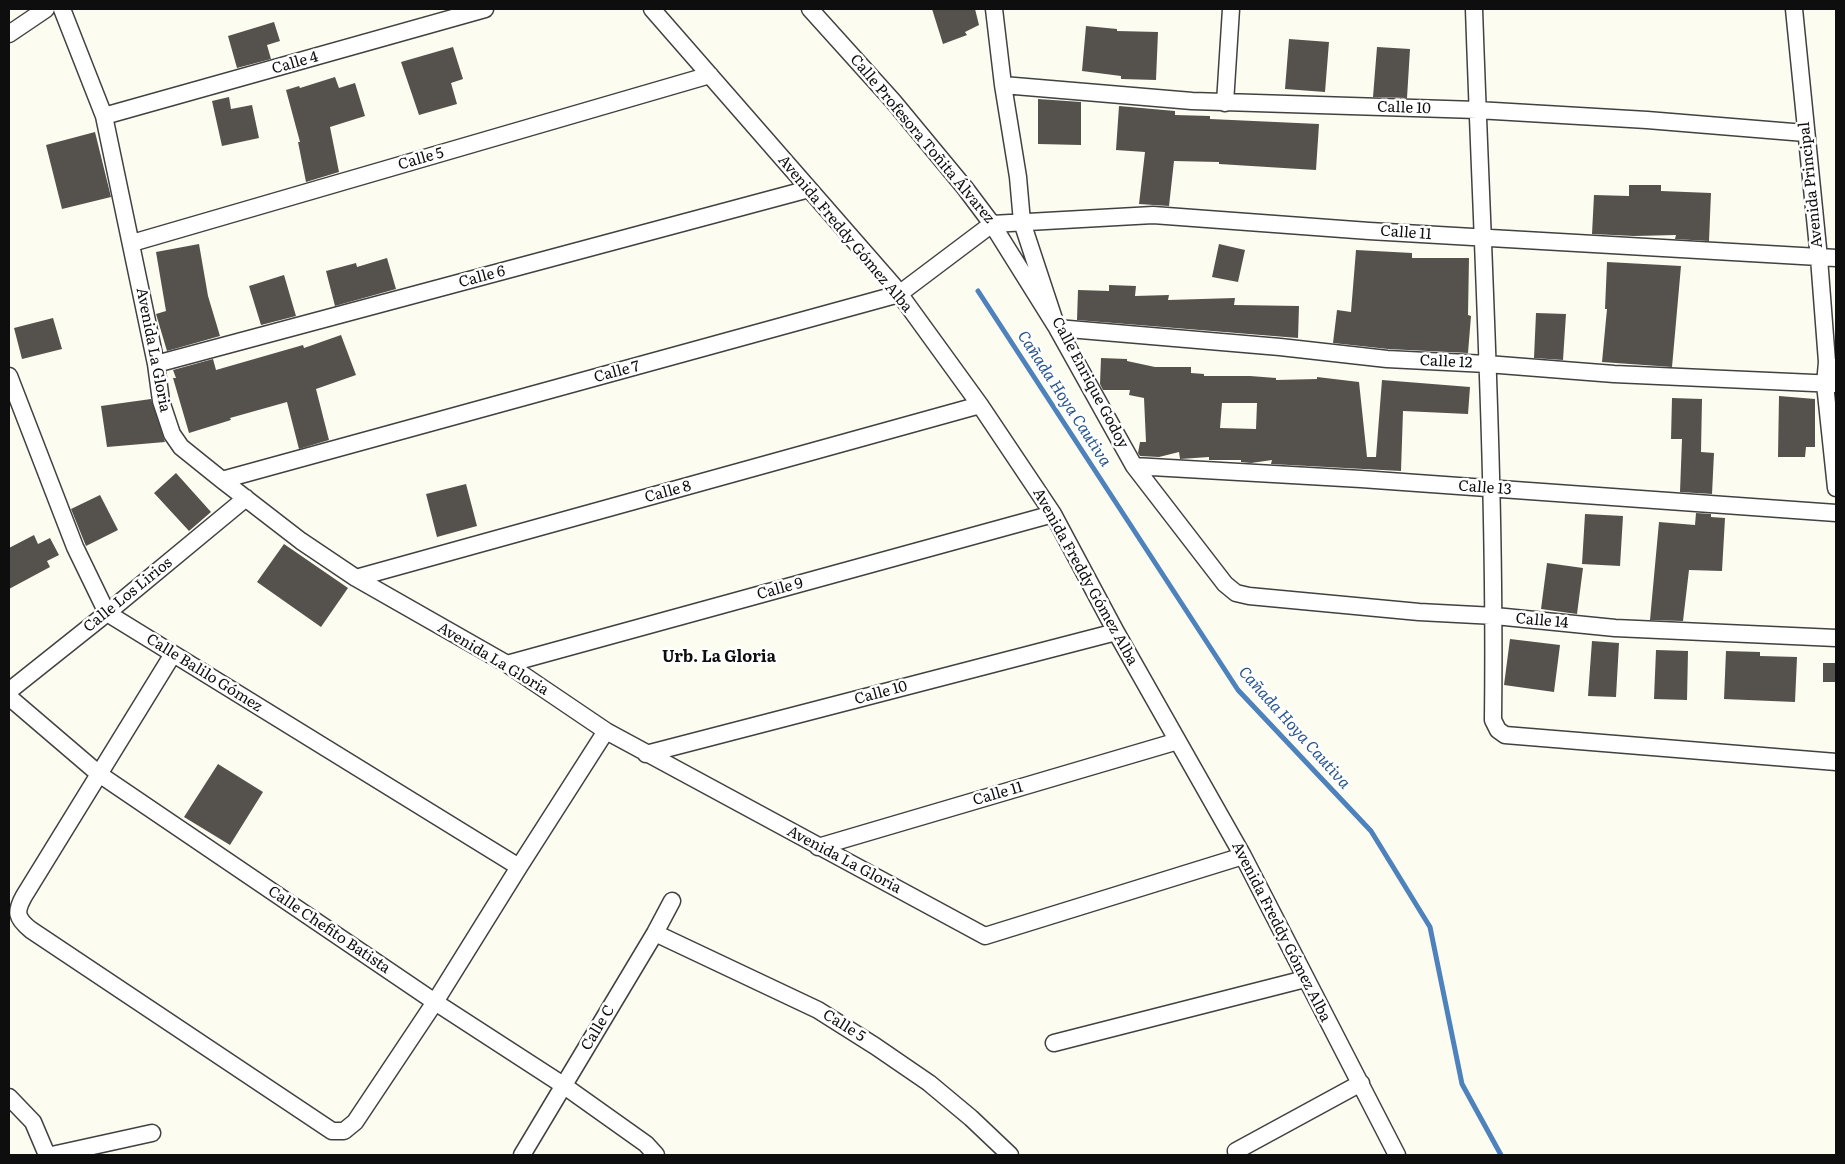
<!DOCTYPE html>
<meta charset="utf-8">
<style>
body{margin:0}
#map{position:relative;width:1845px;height:1164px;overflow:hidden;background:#fdfcf1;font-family:Literata,serif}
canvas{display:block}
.frame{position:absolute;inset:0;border:10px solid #0e0e0e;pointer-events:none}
</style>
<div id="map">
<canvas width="1845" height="1164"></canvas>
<div class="frame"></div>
</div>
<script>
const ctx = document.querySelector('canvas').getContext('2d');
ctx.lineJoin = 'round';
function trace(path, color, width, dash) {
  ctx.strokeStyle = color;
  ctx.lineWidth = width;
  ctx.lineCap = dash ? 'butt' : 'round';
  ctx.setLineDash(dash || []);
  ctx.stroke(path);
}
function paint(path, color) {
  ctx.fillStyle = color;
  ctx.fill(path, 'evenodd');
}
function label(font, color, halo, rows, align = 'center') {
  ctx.font = font + ' Literata,serif';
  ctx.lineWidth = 5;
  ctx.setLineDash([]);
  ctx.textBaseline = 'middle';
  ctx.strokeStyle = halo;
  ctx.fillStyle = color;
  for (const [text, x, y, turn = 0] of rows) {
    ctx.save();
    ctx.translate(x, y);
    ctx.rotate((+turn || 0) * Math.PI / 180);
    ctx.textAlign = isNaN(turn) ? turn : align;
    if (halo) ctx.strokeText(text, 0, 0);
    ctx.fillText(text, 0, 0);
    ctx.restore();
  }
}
const stream = new Path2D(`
 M978,291l260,399 133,141 59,96 32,157 39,71`);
const building = new Path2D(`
 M932,9h43l4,16 -14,7 2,3 -24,9z
 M274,22l6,19 -13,4 4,14 -34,9 -9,-32z
 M1086,26l31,3v2l41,1 -2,48 -35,-1v-3l-39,-5z
 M1289,39l40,3 -4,50 -40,-3z
 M453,47l10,32 -12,4 6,21 -38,11 -18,-53z
 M1377,47l33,2 -3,49 -34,-1z
 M335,77l4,11 16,-5 10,33 -35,11 9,45 -33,10 -8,-40h2l-14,-52 13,-4 1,2z
 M229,97l2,12 21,-4 7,33 -37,8 -10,-45z
 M1038,99l43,3v43l-43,-1z
 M1119,106l56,5v4l35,1v3l109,5 -3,46 -97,-6v-2l-45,-1 -5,45 -30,-2 6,-52 -29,-2z
 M95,132l16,65 -49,12 -16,-64z
 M1629,185h32v6l50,2 -2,48 -34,-2 1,-4 -42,1 -42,-2 2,-39 35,1z
 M199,244l9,52 12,40 -53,15 -11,-37 10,-3 -10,-59z
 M1219,244l26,6 -7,32 -26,-5z
 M1356,250l56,3v5h57l-1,57 3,1 -3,37 -80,-4 -55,-6 4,-33 14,2z
 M387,258l9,31 -61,17 -9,-35 30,-8 1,4z
 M1607,262l74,4 -9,101 -70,-5 5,-53h-2z
 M284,275l12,41 -35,9 -12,-39z
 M1109,285l27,1 -1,10 34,-1 -1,5 67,-2 -1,7 65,1 -1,32 -221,-18 1,-30 31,1z
 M1536,313l30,1 -3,46 -29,-2z
 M53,318l9,31 -40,10 -8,-31z
 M341,335l15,40 -40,14 13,51 -30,9 -12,-47 -57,16 1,2 -42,13 -16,-55h3l-3,-8 40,-11 3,11 87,-25 1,3z
 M1101,358l26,1v2l28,6h36v6l13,1v2h46l26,2v2l41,-1v-2l42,5 8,75h9l6,-77 88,7 -2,27 -65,-3 -2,60 -130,-7 1,-4 -21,3 -10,-1v-2h-32v-3l-29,2 -1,-7 -20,5 -19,-1 -2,-3 2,-11h6l-2,-44 -15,-3 1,-5h-27l-3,-6zM1222,403h35l-1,26 -36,-1z
 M1779,396l36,3v48h-9l-1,10h-27z
 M1672,398l30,1 -1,53 13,1 -2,41 -32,-2 2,-53h-11z
 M151,399l14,43 -58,5 -6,-41z
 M176,473l35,39 -22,19 -35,-38z
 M466,484l11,42 -40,11 -11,-43z
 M100,495l18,35 -32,16 -15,-37z
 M1696,513l15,1v3l14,1 -3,53 -33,-1 -6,51 -33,-1 9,-98 36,3z
 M1585,514l38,2 -3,50 -38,-2z
 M34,535l4,9 12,-6 9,17 -12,6 3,6 -41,22v-41z
 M284,544l64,44 -27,39 -64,-45z
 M1547,563l36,5 -6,46 -36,-5z
 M1510,639l50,6 -6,47 -50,-7z
 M1592,641l27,2 -3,54 -28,-1z
 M1656,650l32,1 -1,49 -33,-1z
 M1726,651l34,1v4l37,1 -2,45 -71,-3z
 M1823,663h13v19h-13z
 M218,764l45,28 -33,53 -46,-28z`);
const minor = new Path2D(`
 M62,9l42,107 52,248 5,37 11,33 9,13 41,33 79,61 55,37 151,86 99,67 379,205 258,-80
 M652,9l241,276 87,120 73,109 63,118 127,224 154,299
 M810,9l83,92 72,87 27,36 65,104 223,19 107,12 100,5 127,10 222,10
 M994,9l9,76 15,92 4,45 35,106 77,138 91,118 11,9 13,3 170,16 76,4 120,12 221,10
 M1474,9c8,237 22,474 19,711l5,10 7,5 331,27
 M1794,9l25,249 8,104
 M9,34l37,-25
 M1003,85l189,16 285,9 170,10 158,13
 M1225,103l6,-94
 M104,116l381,-107
 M132,243l578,-168
 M156,364l653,-175
 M1836,372l-9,-10 -2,22 11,104
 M9,376l66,171 32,66 412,254
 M1134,466l227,13 475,34
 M222,480l677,-186 93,-70 161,-9 216,16 467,27
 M356,578l624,-173
 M173,654l-149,242c-9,16 -8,22 7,34l301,201h12l11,-9 80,-120 84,-135 87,-136
 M507,664l546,-150
 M9,691l98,-78 139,-115
 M9,697l90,77 336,228 128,83 83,59 10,11
 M646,754l470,-122
 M818,847l360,-106
 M655,933l163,77 57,36 54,37 42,35 39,37
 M1054,1043l251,-64
 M9,1097l24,25 14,33
 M52,1155l100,-22
 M522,1155l133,-222 17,-32
 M1237,1155l-1,-4 125,-68`);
const streetNames = [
 ["Calle 4",295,63,-16],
 ["Calle 10",1404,108,2],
 ["Calle Profesora Toñita Álvarez",922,139,50],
 ["Calle 5",421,159,-16],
 ["Avenida Principal",1811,185,-96],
 ["Calle 11",1406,233,4],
 ["Avenida Freddy Gómez Alba",845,234,50],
 ["Calle 6",482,277,-15],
 ["Avenida La Gloria",153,350,79],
 ["Calle 12",1446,362,3],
 ["Calle 7",617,372,-15],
 ["Calle Enrique Godoy",1090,383,62],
 ["Calle 13",1485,488,4],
 ["Calle 8",668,492,-15],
 ["Avenida Freddy Gómez Alba",1085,577,61],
 ["Calle 9",780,589,-15],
 ["Calle Los Lirios",128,595,-39],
 ["Calle 14",1542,621,5],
 ["Avenida La Gloria",493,659,31],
 ["Calle Balilo Gómez",204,673,32],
 ["Calle 10",881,693,-15],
 ["Calle 11",998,794,-16],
 ["Avenida La Gloria",844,860,28],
 ["Calle Chefito Batista",329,930,34],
 ["Avenida Freddy Gómez Alba",1281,932,63],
 ["Calle 5",844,1026,32],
 ["Calle C",598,1028,-59]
];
const waterNames = [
 ["Cañada Hoya Cautiva",1064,399,57],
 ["Cañada Hoya Cautiva",1294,728,48]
];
const neighbourhoodNames = [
 ["Urb. La Gloria",719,657]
];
trace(stream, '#4d82bc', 5);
paint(building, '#55514c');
trace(minor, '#414141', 19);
trace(minor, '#fff', 16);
label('15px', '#0e0e0e', '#fff', streetNames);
label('italic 16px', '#285590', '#fff', waterNames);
label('bold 16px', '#0e0e0e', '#fff', neighbourhoodNames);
</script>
